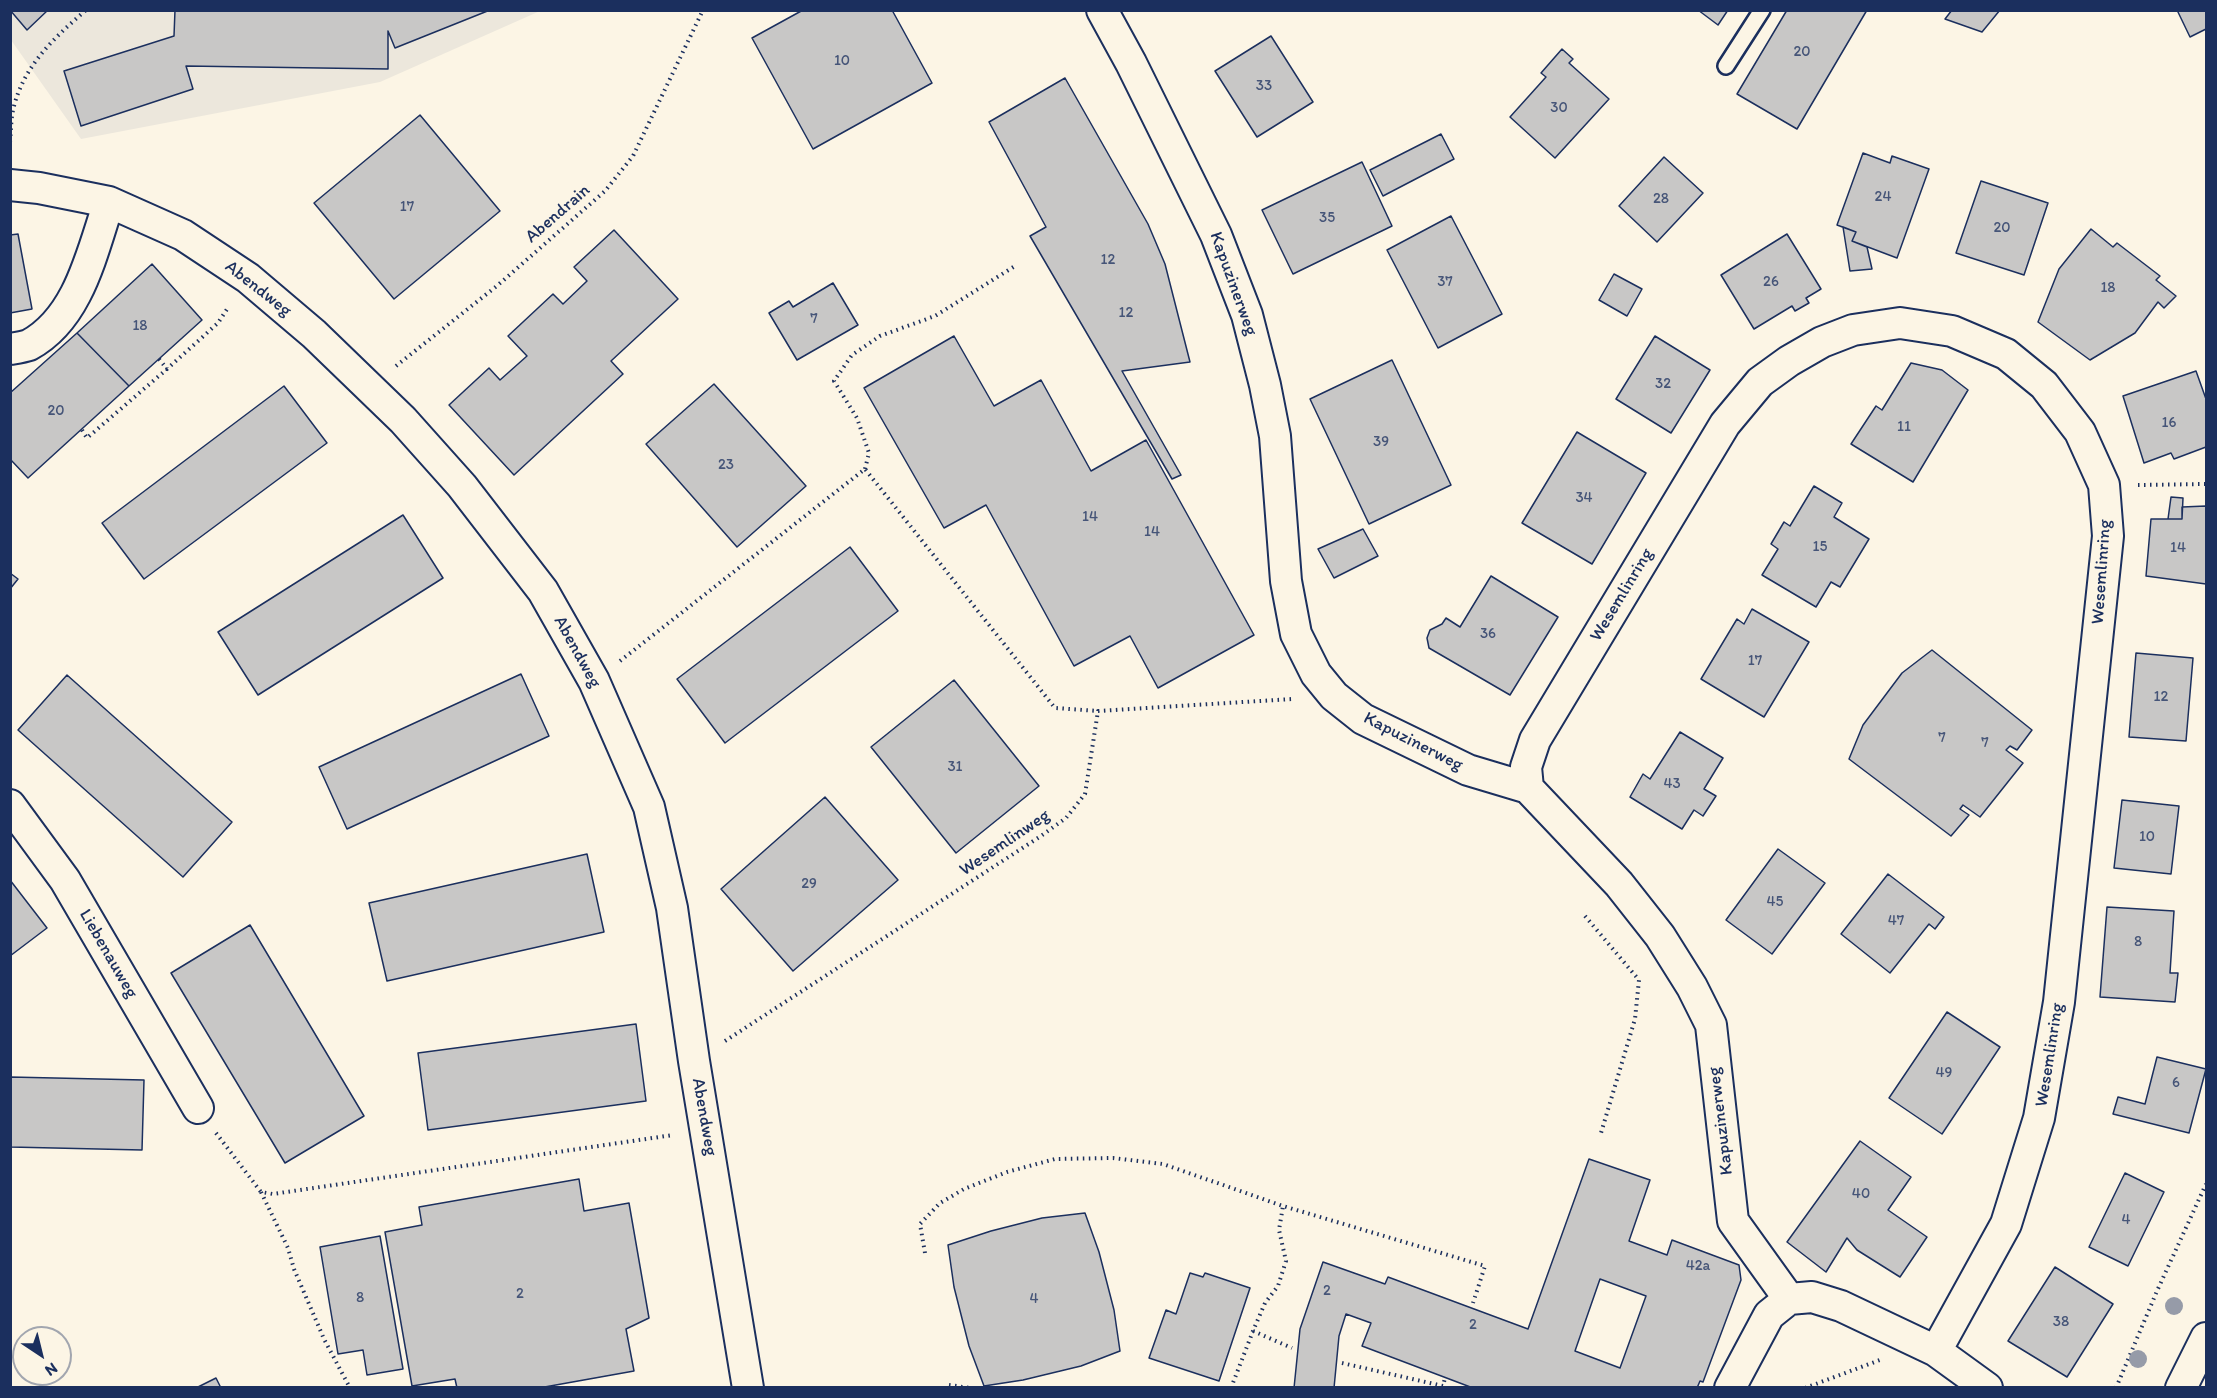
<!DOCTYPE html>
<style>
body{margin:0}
#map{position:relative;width:2217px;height:1398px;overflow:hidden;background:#fcf5e5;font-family:Itim,sans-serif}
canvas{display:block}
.frame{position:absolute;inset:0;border:12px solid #1b2f5e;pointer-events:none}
.north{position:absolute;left:12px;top:1326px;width:60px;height:60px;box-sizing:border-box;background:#fcf5e5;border:2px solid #a2a6af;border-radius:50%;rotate:145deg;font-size:16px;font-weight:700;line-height:24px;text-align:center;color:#1b2f5e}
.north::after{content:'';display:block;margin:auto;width:21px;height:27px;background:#1b2f5e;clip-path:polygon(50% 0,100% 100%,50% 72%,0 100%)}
</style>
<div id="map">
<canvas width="2217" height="1398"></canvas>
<div class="frame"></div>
<div class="north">N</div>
</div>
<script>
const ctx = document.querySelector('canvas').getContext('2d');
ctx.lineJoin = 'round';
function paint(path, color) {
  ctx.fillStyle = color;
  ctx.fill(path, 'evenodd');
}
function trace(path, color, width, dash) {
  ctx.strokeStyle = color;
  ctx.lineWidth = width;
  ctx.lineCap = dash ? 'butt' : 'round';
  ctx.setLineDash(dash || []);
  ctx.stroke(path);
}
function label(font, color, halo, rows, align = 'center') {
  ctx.font = font + ' Itim,sans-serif';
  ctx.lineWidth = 6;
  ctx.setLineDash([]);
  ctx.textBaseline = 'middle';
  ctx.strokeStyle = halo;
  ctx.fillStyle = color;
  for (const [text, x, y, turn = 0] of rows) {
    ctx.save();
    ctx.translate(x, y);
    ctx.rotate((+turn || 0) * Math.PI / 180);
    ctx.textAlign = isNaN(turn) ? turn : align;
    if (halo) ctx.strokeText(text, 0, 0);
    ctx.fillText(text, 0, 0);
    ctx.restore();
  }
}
const built = new Path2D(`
 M10,11h530l-160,71 -299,57 -70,-99z`);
const building = new Path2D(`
 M10,10h38l-21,20z
 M175,10h315l-95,38 -7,-17v38l-202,-3 7,23 -112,37 -17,-55 110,-35z
 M803,10h89l40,73 -119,66 -61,-111z
 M1698,10h30l-10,15z
 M1787,10h80l-70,119 -60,-35z
 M1952,10h48l-18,22 -37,-13z
 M2177,10h29v19l-16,8z
 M1271,36l42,66 -56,35 -42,-66z
 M1562,49l11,10 -4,4 40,36 -54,59 -45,-41 36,-40 -5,-4z
 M1065,78l83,146 17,40 25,98 -68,9 59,104 -9,4 -142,-243 16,-9 -57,-105z
 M420,115l80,96 -106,88 -80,-96z
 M1441,134l13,25 -71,37 -13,-26z
 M1863,153l27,10 2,-7 37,13 -32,89 -45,-17 4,-9 -19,-7z
 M1664,157l39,36 -46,49 -38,-36z
 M1362,162l30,64 -99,48 -31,-64z
 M1981,181l67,22 -24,72 -68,-22z
 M1451,216l51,98 -64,34 -51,-98z
 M1843,227l13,5 -4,9 15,6 5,22 -22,2z
 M2091,229l22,18 4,-4 43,33 -4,4 20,16 -12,12 -6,-6 -23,31 -45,27 -52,-38 21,-53z
 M614,230l64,69 -67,62 12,13 -109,101 -65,-70 40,-37 11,12 27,-24 -19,-20 45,-42 10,10 24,-23 -13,-14z
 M18,234l14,75 -22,4v-78z
 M1787,234l34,55 -15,9 3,5 -14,8 -3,-5 -38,23 -33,-54z
 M152,264l50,56 -73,66 -52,-53z
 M1614,274l28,15 -15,27 -28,-16z
 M833,283l25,42 -61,35 -28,-47 20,-12 4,6z
 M77,333l52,53 -101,92 -18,-19v-66z
 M954,336l40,70 47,-26 50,91 55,-31 108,195 -96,53 -28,-52 -56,30 -88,-161 -42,23 -80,-140z
 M1655,336l55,34 -39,63 -55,-34z
 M1392,360l59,125 -82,39 -59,-125z
 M1911,363l31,7 26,20 -55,92 -62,-38 25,-38 6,4z
 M2196,371l10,28v48l-32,12 -3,-6 -27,10 -21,-67z
 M714,384l92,102 -69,61 -91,-103z
 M284,386l43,57 -183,136 -42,-56z
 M1577,432l69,41 -54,91 -70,-41z
 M1814,486l28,17 -8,14 35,22 -29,48 -9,-5 -15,25 -54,-32 16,-26 -7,-5 13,-22 6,4z
 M2171,497l12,1 -1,21h-14z
 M2206,506v78l-60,-8 5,-57h31v-12z
 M403,515l40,63 -185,117 -40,-63z
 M1363,529l15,27 -44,22 -16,-29z
 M850,547l48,64 -173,132 -48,-64z
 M10,573l8,6 -8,10z
 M1491,576l67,41 -48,78 -81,-47 -2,-10 3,-8 12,-6 4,-6 14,9z
 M1752,609l57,33 -45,75 -63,-38 36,-60 7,5z
 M1932,650l100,80 -15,20 -7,-4 -4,4 17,13 -43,54 -17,-12 -3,4 9,6 -18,21 -102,-77 14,-34 39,-52z
 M2136,653l57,5 -7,83 -57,-4z
 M521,674l28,62 -202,93 -28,-62z
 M67,675l165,147 -49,55 -165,-147z
 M954,680l85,106 -83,67 -85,-106z
 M1680,732l43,26 -19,31 12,7 -13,20 -9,-6 -12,19 -52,-32 13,-23 7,5z
 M825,797l73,83 -105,91 -72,-82z
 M2122,800l57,6 -8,68 -57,-6z
 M1778,849l47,34 -53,71 -46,-34z
 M587,854l17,78 -217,49 -18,-78z
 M1888,874l56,43 -9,12 -6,-5 -39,49 -49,-39z
 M10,880l37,48 -37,28z
 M2107,907l67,4 -4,62h8l-3,29 -75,-5z
 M250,925l114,191 -79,47 -114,-190z
 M1947,1012l53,35 -58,87 -53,-36z
 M636,1024l10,77 -218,29 -10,-77z
 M2157,1057l49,12 -17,64 -76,-19 5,-17 27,7z
 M10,1077l134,3 -2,70 -132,-3z
 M1860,1141l51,36 -23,33 39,27 -27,40 -43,-27 -10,-12 -21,34 -39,-30z
 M1589,1159l61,21 -21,61 38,14 5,-15 67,25 2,15 -38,102 -3,-1 -3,7h-224l-111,-42 9,-23 -25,-9 -7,22 -5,52h-40l6,-59 23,-67 62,22 3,-7 140,52zM1600,1279l46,17 -26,72 -45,-17z
 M2125,1173l39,19 -36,74 -39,-19z
 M579,1179l5,32 45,-8 20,115 -23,11 8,42 -95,17h-82l-2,-9 -43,7 -27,-154 37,-7 -3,-18z
 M1085,1213l14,39 15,58 6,41 -39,15 -58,14 -39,6 -15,-40 -15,-59 -6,-42 43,-14 51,-13z
 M380,1236l23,133 -36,6 -4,-25 -25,4 -18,-107z
 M2055,1267l58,37 -46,73 -59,-36z
 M1190,1273l13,4 2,-4 45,15 -31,93 -70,-23 17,-48 10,4z
 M216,1378l5,10h-25z`);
const path = new Path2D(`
 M10,142c1,-11 1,-22 3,-32 10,-44 41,-72 73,-100
 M159,359l8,10 51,-46 11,-17
 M396,366l102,-81 107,-94 28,-35 70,-146
 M82,430l5,8 80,-69
 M865,469l4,-16 -12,-35 -23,-37 18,-26 28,-19 55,-20 80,-50
 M2138,485l68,-1
 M620,661l245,-192 190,239 43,3
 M1585,916l54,64 -4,39 -34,114
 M725,1041l316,-205 25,-18 19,-24 13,-83 194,-12
 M216,1133l45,59 12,2 400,-59
 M261,1192l27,56 6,21 30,70 26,49
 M925,1253l-5,-29 20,-21 24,-14 43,-17 48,-13 58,-1 50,6 120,42 202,60 -12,37
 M1253,1331l39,17
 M1342,1363l101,23 2,-8
 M949,1385l21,3
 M1231,1388l22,-57 12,-28 13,-17 8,-25 -7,-31 4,-24
 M1805,1388l75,-28
 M2116,1388l41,-97 49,-107`);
const lane = new Path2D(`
 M1726,66l36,-56`);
const street = new Path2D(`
 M1102,10l29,53 85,172 31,80 18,70 10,51 11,145 10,53 20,40 18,22 29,23 105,51 60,18 91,96 41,52 32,51 19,38 22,196 56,78
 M10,185l29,3 70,14 74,33 65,43 66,56 89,86 59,66 81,105 51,90 55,126 23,101 22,153 54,327
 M10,349c6,-1 13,-2 19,-4 50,-27 63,-93 80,-143
 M1528,788l-2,-21 9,-27 190,-316 35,-42 29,-21 33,-19 31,-12 47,-7 52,8 54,23 38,31 36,47 24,53 4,51 -49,466 -20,116 -33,106 -70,127
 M10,805l55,75 133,228
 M1730,1388l39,-73 20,-16 23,-2 29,9 95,45 51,37
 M2181,1388l25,-50`);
const trees = [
 [2174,1306],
 [2138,1359]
];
const numberNames = [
 ["20",1802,52],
 ["10",842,61],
 ["33",1264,86],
 ["30",1559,108],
 ["24",1883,197],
 ["28",1661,199],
 ["17",407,207],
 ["35",1327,218],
 ["20",2002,228],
 ["12",1108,260],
 ["37",1445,282],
 ["26",1771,282],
 ["18",2108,288],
 ["12",1126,313],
 ["7",814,319],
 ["18",140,326],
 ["32",1663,384],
 ["20",56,411],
 ["16",2169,423],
 ["11",1904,427],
 ["39",1381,442],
 ["23",726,465],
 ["34",1584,498],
 ["14",1090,517],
 ["14",1152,532],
 ["15",1820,547],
 ["14",2178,548],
 ["36",1488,634],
 ["17",1755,661],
 ["12",2161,697],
 ["7",1942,738],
 ["7",1985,743],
 ["31",955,767],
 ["43",1672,784],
 ["10",2147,837],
 ["29",809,884],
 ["45",1775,902],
 ["47",1896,921],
 ["8",2138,942],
 ["49",1944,1073],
 ["6",2176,1083],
 ["40",1861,1194],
 ["4",2126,1220],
 ["42a",1698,1266],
 ["2",1327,1291],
 ["2",520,1294],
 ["8",360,1298],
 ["4",1034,1299],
 ["38",2061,1322],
 ["2",1473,1325]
];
const streetNames = [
 ["Abendrain",558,214,-41],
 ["Kapuzinerweg",1233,284,70],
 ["Abendweg",258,289,38],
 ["Wesemlinring",2102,572,-86],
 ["Wesemlinring",1622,595,-59],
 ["Abendweg",577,652,61],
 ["Kapuzinerweg",1413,742,27],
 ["Wesemlinweg",1005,843,-34],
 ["Liebenauweg",108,954,60],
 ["Wesemlinring",2050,1055,-81],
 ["Abendweg",704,1117,80],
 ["Kapuzinerweg",1721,1121,-97]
];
paint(built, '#ece7dc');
paint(building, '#c8c7c6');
trace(building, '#1b2f5e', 1.5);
trace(lane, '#1b2f5e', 20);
trace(street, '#1b2f5e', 34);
trace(path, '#1b2f5e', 4, [1.5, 4.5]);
trace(lane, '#fcf5e5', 15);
trace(street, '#fcf5e5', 30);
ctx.fillStyle = '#969ba8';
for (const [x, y] of trees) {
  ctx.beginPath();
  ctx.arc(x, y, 9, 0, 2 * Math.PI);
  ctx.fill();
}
label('15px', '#465578', null, numberNames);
label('18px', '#1b2f5e', '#fcf5e5', streetNames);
</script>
